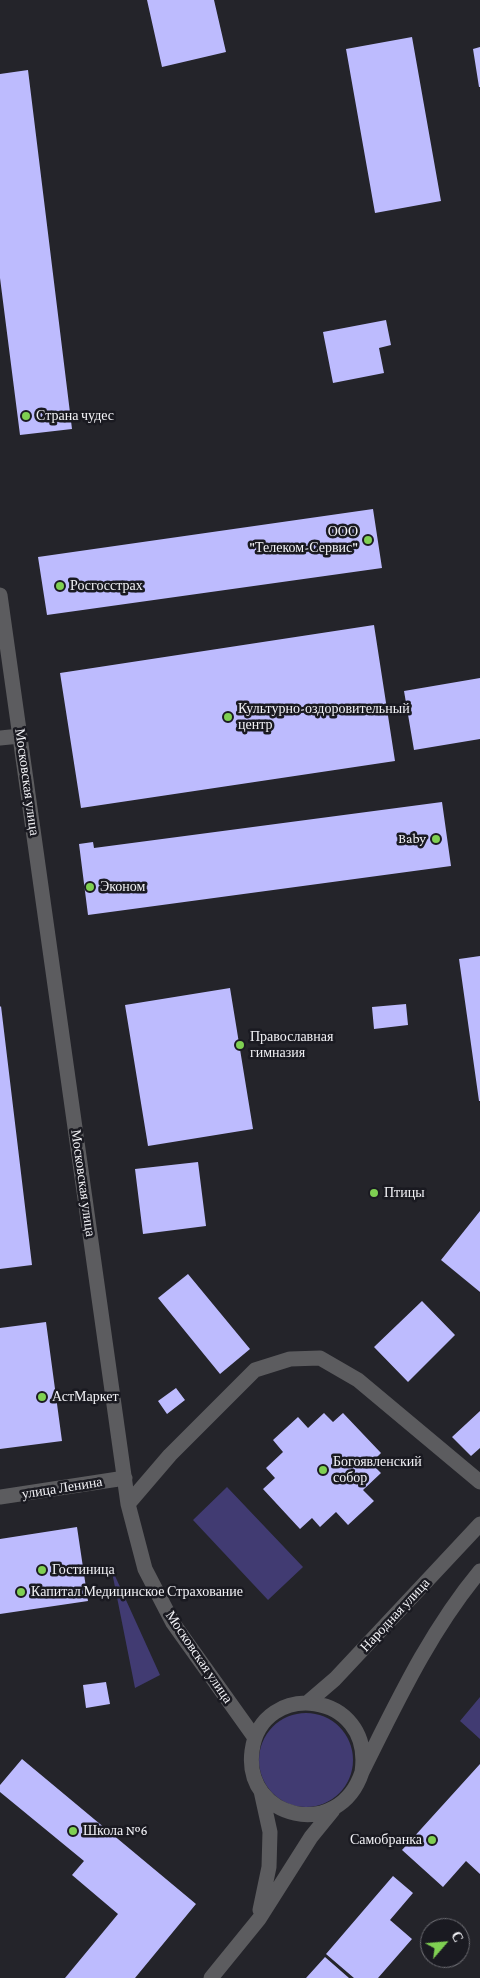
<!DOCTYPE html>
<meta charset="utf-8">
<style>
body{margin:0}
#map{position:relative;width:480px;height:1978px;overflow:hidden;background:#24242a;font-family:"Crimson Pro",serif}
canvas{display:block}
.north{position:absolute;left:420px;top:1918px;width:50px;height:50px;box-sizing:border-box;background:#1a1a21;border:1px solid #707076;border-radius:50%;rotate:63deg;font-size:14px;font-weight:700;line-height:20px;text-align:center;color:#f1f1f5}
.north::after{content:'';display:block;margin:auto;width:18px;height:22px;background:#7fd052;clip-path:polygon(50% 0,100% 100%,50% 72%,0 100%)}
</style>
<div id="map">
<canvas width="480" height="1978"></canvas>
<div class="north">С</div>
</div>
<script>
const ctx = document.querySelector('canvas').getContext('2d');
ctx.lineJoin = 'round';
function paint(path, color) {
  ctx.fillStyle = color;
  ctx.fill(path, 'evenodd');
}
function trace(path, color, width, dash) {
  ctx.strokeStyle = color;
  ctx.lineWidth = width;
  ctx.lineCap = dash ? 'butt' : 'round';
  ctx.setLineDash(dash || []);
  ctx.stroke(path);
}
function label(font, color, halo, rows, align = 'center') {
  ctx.font = font + ' "Crimson Pro",serif';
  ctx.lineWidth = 5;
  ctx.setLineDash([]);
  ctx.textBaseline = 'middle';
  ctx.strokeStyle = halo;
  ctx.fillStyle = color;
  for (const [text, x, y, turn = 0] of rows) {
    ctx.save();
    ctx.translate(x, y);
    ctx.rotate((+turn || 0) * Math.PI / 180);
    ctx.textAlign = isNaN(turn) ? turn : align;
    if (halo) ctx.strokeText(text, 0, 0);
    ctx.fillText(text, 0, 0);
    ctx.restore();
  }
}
const green = new Path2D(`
 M227,1487l76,80 -35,33 -75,-80z
 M111,1567l49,108 -25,13z
 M480,1697v42l-20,-18z
 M259 1760a47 47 0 1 1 94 0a47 47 0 1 1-94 0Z`);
const building = new Path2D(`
 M147,0h67l12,52 -64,15z
 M412,37l29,164 -66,12 -29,-164z
 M480,47v40h-1l-6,-38z
 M28,70l44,359 -52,6 -20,-157v-204z
 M386,320l5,25 -12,3 5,25 -51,10 -10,-51z
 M373,509l9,59 -335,47 -9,-58z
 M374,625l21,136 -314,47 -21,-135z
 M480,678v61l-66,11 -10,-59z
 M442,802l9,64 -363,49 -9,-71 14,-2 1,6z
 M480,956v145h-1l-20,-142z
 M230,988l23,141 -105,17 -23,-141z
 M406,1004l2,21 -34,4 -2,-22z
 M1,1006l31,259 -32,4v-262z
 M198,1162l8,64 -63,8 -8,-65z
 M480,1211v81l-39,-32z
 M188,1274l62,75 -30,25 -62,-76z
 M422,1301l33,34 -47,47 -34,-35z
 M46,1322l16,119 -62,8v-121z
 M176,1388l9,12 -18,14 -9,-13z
 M480,1411v37l-9,8 -19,-19z
 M324,1413l9,9 10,-9 38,40 -10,10 10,10 -18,17 11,11 -26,24 -12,-13 -16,15 -8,-9 -12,11 -37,-40 12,-11 -9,-10 17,-16 -10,-12 25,-23 10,11z
 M77,1527l11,74 -88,13v-75z
 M106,1682l4,22 -24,4 -3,-23z
 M22,1759l174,145 -61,74h-70l53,-64 -46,-39 12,-14 -84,-69v-7z
 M480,1764v110l-14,-13 -23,26 -41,-37z
 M393,1876l20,17 -23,27 22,19 -34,39h-24l-28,-24z
 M325,1957l24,21h-43z`);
const minor = new Path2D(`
 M0,595l128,909 17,65 28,54 82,115
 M0,738l20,-2
 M0,1497l125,-19
 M128,1504l42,-49 85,-85 35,-11 30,-1 38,22 122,102
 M307,1703l28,-24 145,-155
 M362,1772c12,-82 -101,-93 -110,-21 -9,68 87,91 110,21 35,-70 68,-141 118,-201
 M260,1910l9,-43 1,-35 -9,-41
 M211,1978l48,-59 52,-82 22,-27`);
const markers = [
 [26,416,5,"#7fd052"],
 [368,540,5,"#7fd052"],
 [60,586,5,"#7fd052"],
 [228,717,5,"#7fd052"],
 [436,839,5,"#7fd052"],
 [90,887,5,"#7fd052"],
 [240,1045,5,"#7fd052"],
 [374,1193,5,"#7fd052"],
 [42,1397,5,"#7fd052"],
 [323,1470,5,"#7fd052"],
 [42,1570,5,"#7fd052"],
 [21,1592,5,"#7fd052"],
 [73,1831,5,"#7fd052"],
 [432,1840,5,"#7fd052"]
];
const poiNames = [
 ["Страна чудес",36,416],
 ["ООО",358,532,"right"],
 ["\"Телеком-Сервис\"",358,548,"right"],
 ["Росгосстрах",70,586],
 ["Культурно-оздоровительный",238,709],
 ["центр",238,725],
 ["Baby",426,839,"right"],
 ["Эконом",100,887],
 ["Православная",250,1037],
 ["гимназия",250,1053],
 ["Птицы",384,1193],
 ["АстМаркет",52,1397],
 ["Богоявленский",333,1462],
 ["собор",333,1478],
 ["Гостиница",52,1570],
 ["Капитал Медицинское Страхование",31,1592],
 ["Школа №6",83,1831],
 ["Самобранка",422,1840,"right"]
];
const streetNames = [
 ["Московская улица",27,782,82],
 ["Московская улица",83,1183,82],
 ["улица Ленина",62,1488,-9],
 ["Народная улица",395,1615,-47],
 ["Московская улица",199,1657,56]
];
paint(green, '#413b72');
paint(building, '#bdbbfe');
trace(minor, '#5c5c5f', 15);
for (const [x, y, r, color] of markers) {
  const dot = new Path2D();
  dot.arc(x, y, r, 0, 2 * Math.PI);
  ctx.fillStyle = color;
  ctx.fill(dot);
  trace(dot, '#1a1a21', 2);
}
label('14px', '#f1f1f5', '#1a1a21', poiNames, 'left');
label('14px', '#f1f1f5', '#1a1a21', streetNames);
</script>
